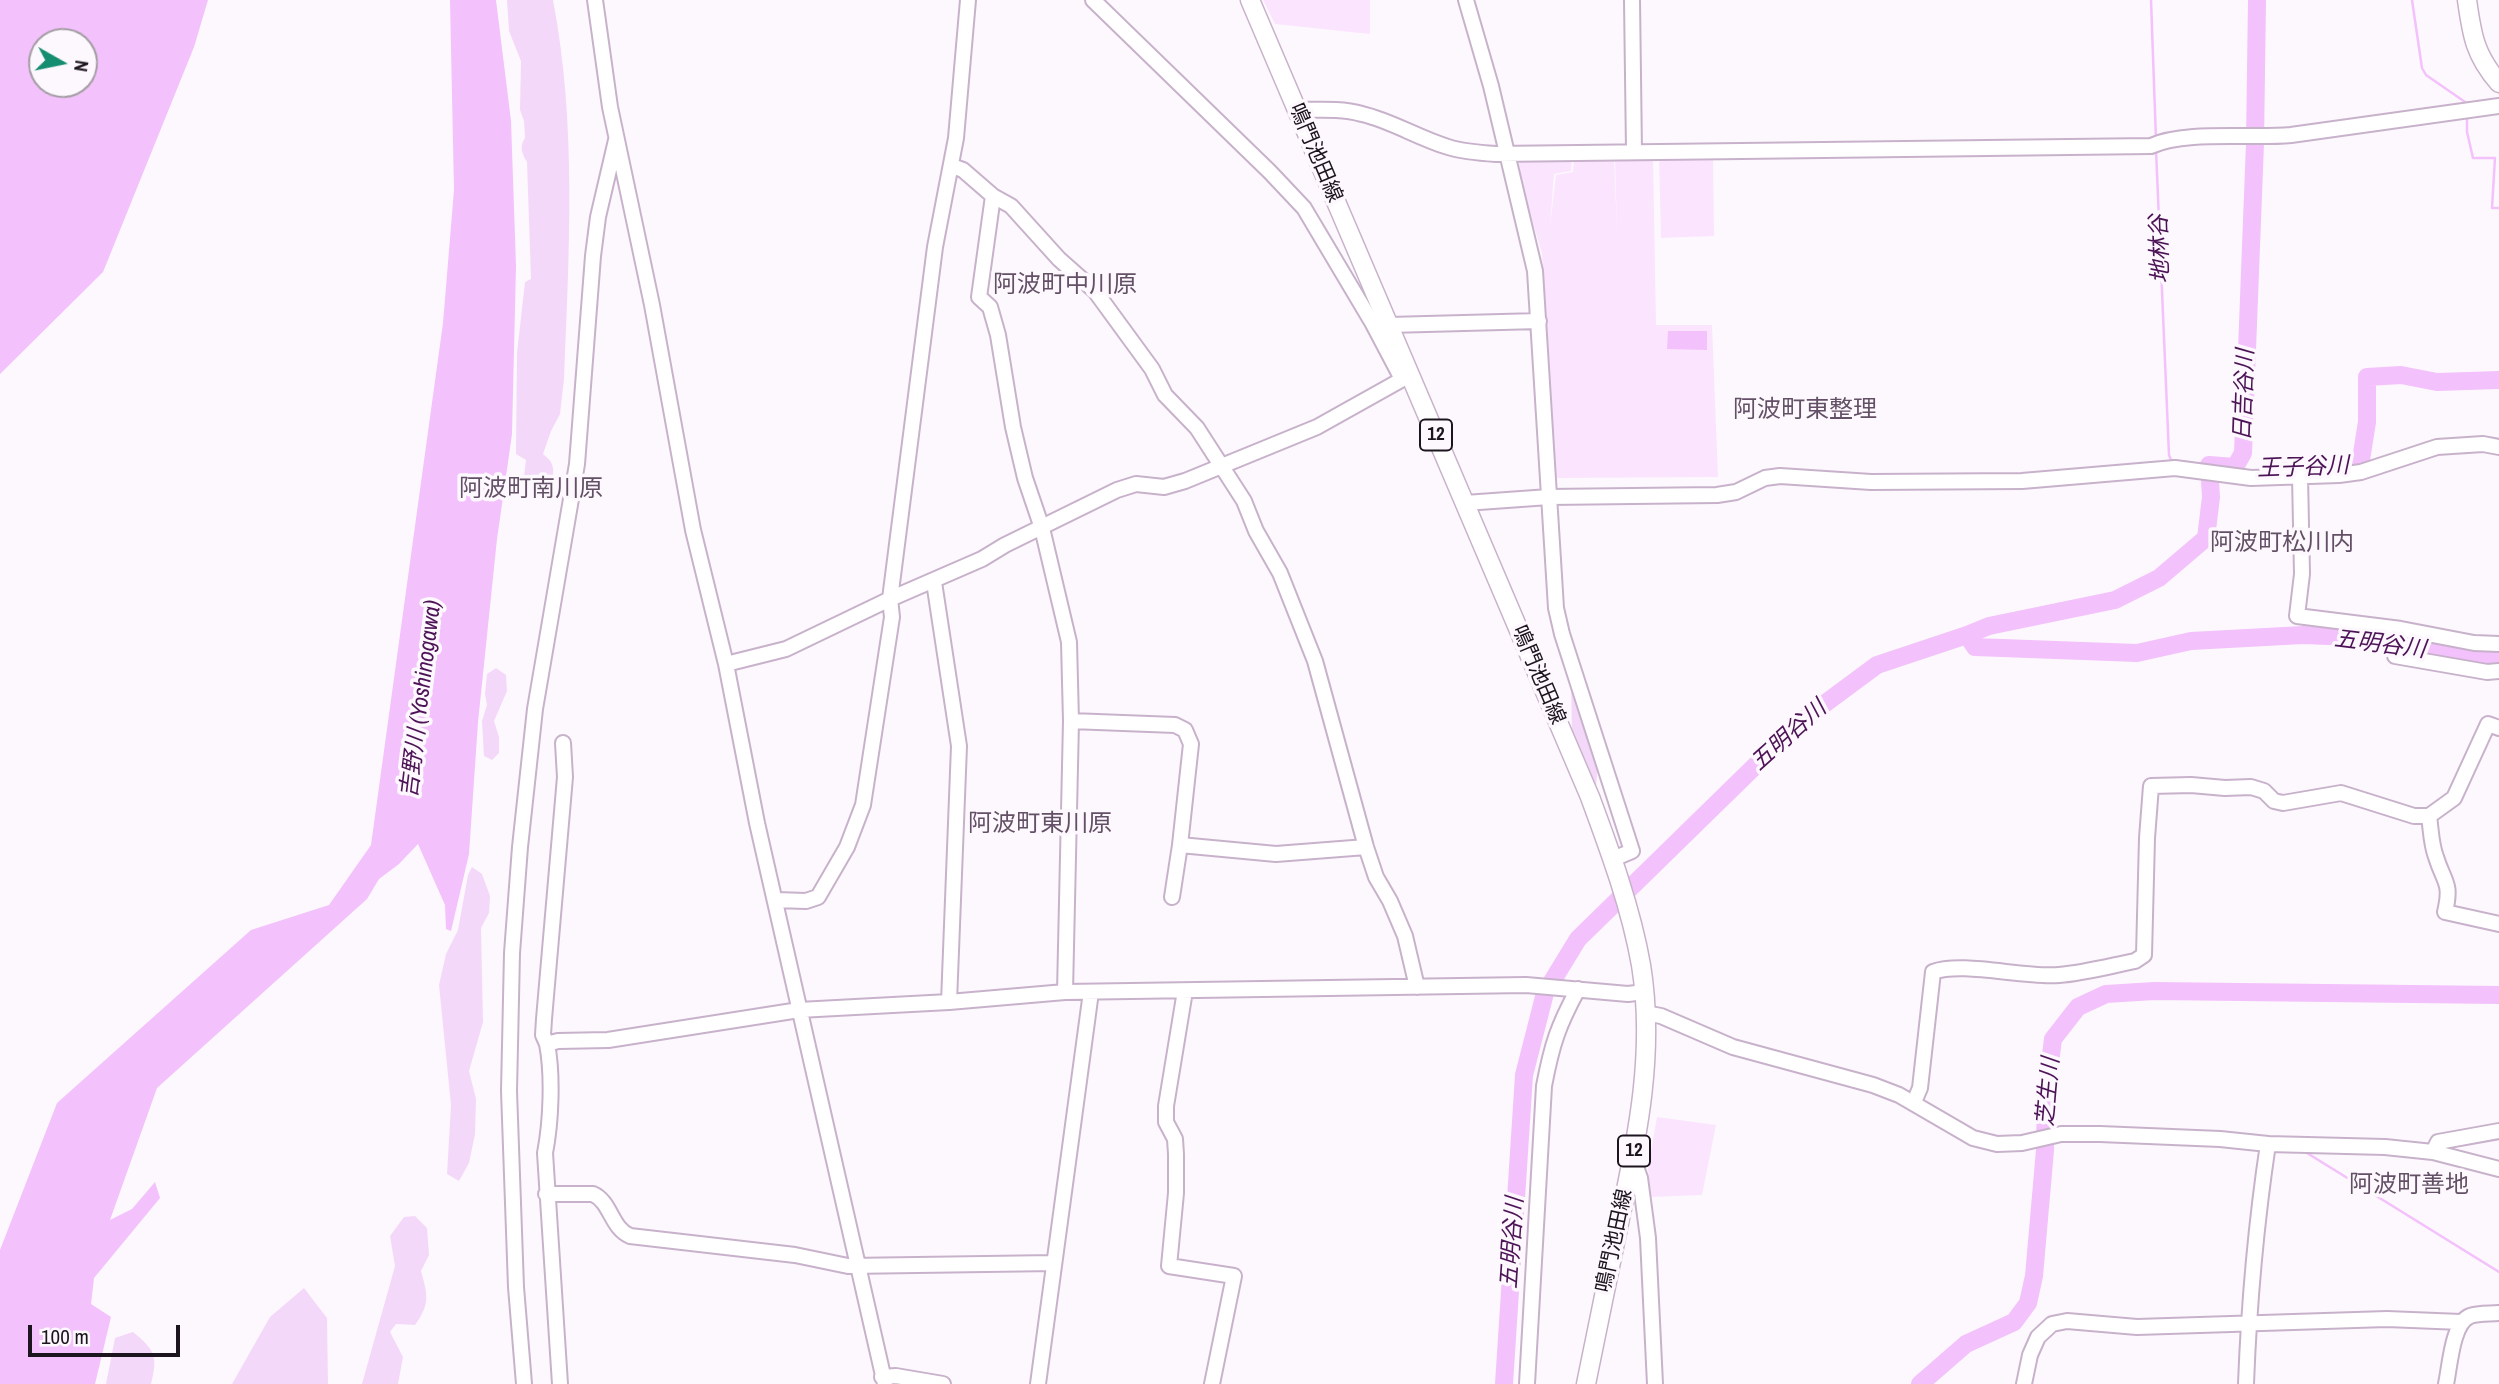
<!DOCTYPE html>
<meta charset="utf-8">
<style>
body{margin:0}
#map{position:relative;width:2499px;height:1384px;overflow:hidden;background:#fdf8fd;font-family:"Archivo Narrow",sans-serif}
canvas{display:block}
.north{position:absolute;left:28px;top:28px;width:70px;height:70px;box-sizing:border-box;background:#fdf8fd;border:2px solid #a39da4;border-radius:50%;rotate:99deg;font-size:19px;font-weight:700;line-height:28px;text-align:center;color:#1c141e}
.north::after{content:'';display:block;margin:auto;width:24px;height:32px;background:#148d71;clip-path:polygon(50% 0,100% 100%,50% 72%,0 100%)}
.scale{position:absolute;left:28px;top:1325px;width:152px;height:32px;box-sizing:border-box;border:4px solid #1c141e;border-top:0;padding-left:9px;font-size:21px;line-height:24px;white-space:nowrap;color:#1c141e;-webkit-text-stroke:5px #fdf8fd;paint-order:stroke}
</style>
<div id="map">
<canvas width="2499" height="1384"></canvas>
<div class="north">N</div>
<div class="scale">100 m</div>
</div>
<script>
const ctx = document.querySelector('canvas').getContext('2d');
ctx.lineJoin = 'round';
function paint(path, color) {
  ctx.fillStyle = color;
  ctx.fill(path, 'evenodd');
}
function trace(path, color, width, dash) {
  ctx.strokeStyle = color;
  ctx.lineWidth = width;
  ctx.lineCap = dash ? 'butt' : 'round';
  ctx.setLineDash(dash || []);
  ctx.stroke(path);
}
function label(font, color, halo, rows, align = 'center') {
  ctx.font = font + ' "Archivo Narrow","Noto Sans JP",sans-serif';
  ctx.lineWidth = 7;
  ctx.setLineDash([]);
  ctx.textBaseline = 'middle';
  ctx.strokeStyle = halo;
  ctx.fillStyle = color;
  for (const [text, x, y, turn = 0] of rows) {
    ctx.save();
    ctx.translate(x, y);
    ctx.rotate((+turn || 0) * Math.PI / 180);
    ctx.textAlign = isNaN(turn) ? turn : align;
    if (halo) ctx.strokeText(text, 0, 0);
    ctx.fillText(text, 0, 0);
    ctx.restore();
  }
}
const built = new Path2D(`
 M1263,0h107v34l-95,-10z
 M1572,156l-1,15 -17,3 -4,52 6,-51 17,-3 1,-14 40,-1 3,76 -2,-76 38,1 3,167h56l6,152 -162,1 -14,-225 -26,-86 8,-9z
 M1713,156l1,80 -53,2 -2,-81z
 M1657,1117l59,8 -14,70 -52,2 -2,-28z`);
const green = new Path2D(`
 M507,0h46c24,125 16,253 11,379l-4,35 -9,17 -8,23c10,8 12,13 9,26l-8,6 -14,-1 -6,-9 2,-16 -10,-6 1,-101 8,-71 6,-3 -4,-117c-5,-8 -8,-16 -2,-24l-1,-17 -4,-11 1,-49 -12,-30z
 M496,668l10,7 1,16 -13,30 5,16v16l-7,7 -8,-4 -2,-35 5,-16 -2,-11 2,-20z
 M1571,679l27,78 -2,33 -24,-54z
 M472,867l10,7 8,22 -1,17 -8,15 2,94 -14,49 7,28 -1,35 -6,29 -10,18 -12,-7 4,-69 -12,-120 7,-31 12,-24 10,-55z
 M415,1216l12,12 2,27 -8,16c7,25 9,33 -6,54l-19,-1 -6,8 13,25 -5,27h-36l33,-118 -5,-30 14,-19z
 M304,1288l23,30 1,66h-96l38,-67z
 M133,1332c22,18 25,24 18,52h-45l9,-46z`);
const water = new Path2D(`
 M0,0h208l-14,47 -91,225 -103,102zM42,42h42v42h-42z
 M450,0h46l15,121 5,145 -4,168 -15,105 -19,183 -9,132 -18,77 -5,-2 -1,-24 -27,-61 -19,20 -20,15 -12,20 -210,189 -47,132 22,-11 23,-27 5,16 -66,80 -3,26 20,13 -16,67h-95v-134l57,-147 194,-173 78,-25 42,-60 72,-522 11,-133z
 M1668,331h39v19l-40,-1z`);
const stream = new Path2D(`
 M2151,0l5,140
 M2412,0l10,68 4,7 42,29
 M2467,116v16l6,26h22l-3,50h7
 M2156,150l13,305 2,5 38,5
 M2307,1153l192,119`);
const river = new Path2D(`
 M2285,471l75,-5 7,-44v-45l34,-2 36,7 62,-2
 M1967,635l8,12 162,6 54,-12 112,-6 51,2 128,23 17,-2
 M1504,1384l20,-309 21,-82 33,-54 222,-217 77,-57 90,-30 22,-9 126,-26 44,-22 47,-40 5,-41 -2,-32 26,2 8,-14 12,-310 2,-143
 M1920,1384l46,-40 48,-22 14,-19 6,-27 11,-126 1,-56 7,-55 25,-32 28,-13 48,-3 345,4`);
const minor = new Path2D(`
 M595,0l15,107 42,198 41,225 33,134
 M1093,0l177,172 34,36 69,116 29,55
 M1466,0l25,86 44,185 21,337 6,26 70,217 -19,8
 M1632,0l2,151
 M1296,110c22,0 45,-2 66,4 30,7 56,24 86,33 16,5 32,6 48,7l655,-8c34,-16 101,-7 140,-11l208,-29
 M952,166l11,4 30,26 18,10 48,53 36,32 57,78 13,26 32,33 47,73 12,30 24,42 35,88 51,186 10,30 14,24 15,35 12,51
 M993,196l-14,101 11,10 8,28 15,92 12,51 17,50 27,114 2,79 -6,271
 M1389,325l150,-4
 M2300,476l2,98 -5,42 104,13 73,14 25,1
 M1465,503l84,-6 168,-2 19,-3 29,-14 15,-2 91,6 151,-1 153,-13 76,10 88,-3 22,-3 76,-25 46,-3 16,3
 M934,582l25,164 -10,256
 M2395,656l92,16 12,-1
 M1071,721l104,4 10,5 6,14 -11,101
 M563,743l2,34 -21,242 -1,16 4,9 11,-3 50,-1 191,-30 150,-8 116,-10 461,-7 102,9 16,-2
 M2429,816c2,14 2,28 7,41 8,26 16,25 9,55l54,12
 M1172,897l8,-52 96,9 90,-7
 M776,900l30,1 12,-4 29,-50 16,-42 29,-188 -2,-18 45,-352 21,-109 12,-138
 M1185,991l-19,115v16l9,17 1,15v39l-7,73 65,10 -22,108
 M1645,1013l16,3 72,31 140,38 26,10 74,43 24,6 25,-1 39,-9h39l120,5 48,5 117,3 48,5 66,17
 M547,1044c6,31 4,78 -2,109l15,231
 M1914,1102l6,-14 13,-116c29,-11 90,6 126,3 25,-2 51,-9 76,-14l9,-6 3,-117 4,-52 40,-1 34,3 26,-1 13,4 10,10 9,2 58,-10 73,23h15l25,-18 34,-74 11,4
 M2433,1152l5,-10 61,-11
 M1633,1158l7,20 8,60 7,146
 M546,1194h47c18,8 18,34 37,42l165,19 53,11 206,-3
 M882,1377l14,-1 47,8
 M524,1384l-8,-97 -7,-196 3,-138 8,-106 15,-138 42,-245 16,-208 5,-39 18,-77
 M885,1384l-128,-561 -31,-159 60,-15 104,-50 92,-40 23,-14 112,-55 19,-6 28,3 21,-6 132,-54 93,-52
 M1038,1384l53,-392
 M1527,1384l17,-298c8,-42 14,-60 34,-97
 M2024,1384l6,-29 8,-18 14,-13 15,-3 70,6 250,-8 74,3
 M2246,1384c3,-81 10,-160 22,-240
 M2446,1384c4,-18 6,-61 24,-68 9,-3 20,-2 29,-3`);
const major = new Path2D(`
 M1250,0l340,797c20,54 41,111 51,168 14,85 -3,170 -21,253 -11,55 -23,111 -34,166
 M2467,0c5,36 8,55 32,83`);
const shields = [
 [1436,435,32],
 [1634,1151,32]
];
const shieldNames = [
 ["12",1436,435],
 ["12",1634,1151]
];
const streetNames = [
 ["鳴門池田線",1315,153,67],
 ["鳴門池田線",1538,675,67],
 ["鳴門池田線",1615,1241,-78]
];
const waterNames = [
 ["地林谷",2161,249,-92],
 ["日吉谷川",2245,395,-88],
 ["王子谷川",2303,468,-2],
 ["五明谷川",2380,645,7],
 ["吉野川 (Yoshinogawa)",422,699,-83],
 ["五明谷川",1789,736,-42],
 ["芝生川",2049,1092,-85],
 ["五明谷川",1513,1243,-86]
];
const quarterNames = [
 ["阿波町中川原",1065,286],
 ["阿波町東整理",1805,411],
 ["阿波町南川原",531,490],
 ["阿波町松川内",2282,544],
 ["阿波町東川原",1040,825],
 ["阿波町善地",2409,1186]
];
paint(built, '#fbe4fe');
paint(green, '#f4d8f9');
paint(water, '#f3c1fb');
trace(stream, '#f3c1fb', 2.5);
trace(river, '#f3c1fb', 18);
trace(minor, '#c8b2cb', 18);
trace(major, '#c8b2cb', 21);
trace(minor, '#fff', 14);
trace(major, '#fff', 18);
for (const [x, y, w] of shields) {
  const box = new Path2D();
  box.roundRect(x - w / 2, y - 15.5, w, 31, 5);
  ctx.fillStyle = '#fdf8fd';
  ctx.fill(box);
  trace(box, '#1c141e', 2);
}
label('bold 19px', '#1c141e', null, shieldNames);
label('21px', '#1c141e', '#fdf8fd', streetNames);
label('italic 23px', '#4d1357', '#fdf8fd', waterNames);
label('24px', '#635066', '#fdf8fd', quarterNames);
</script>
